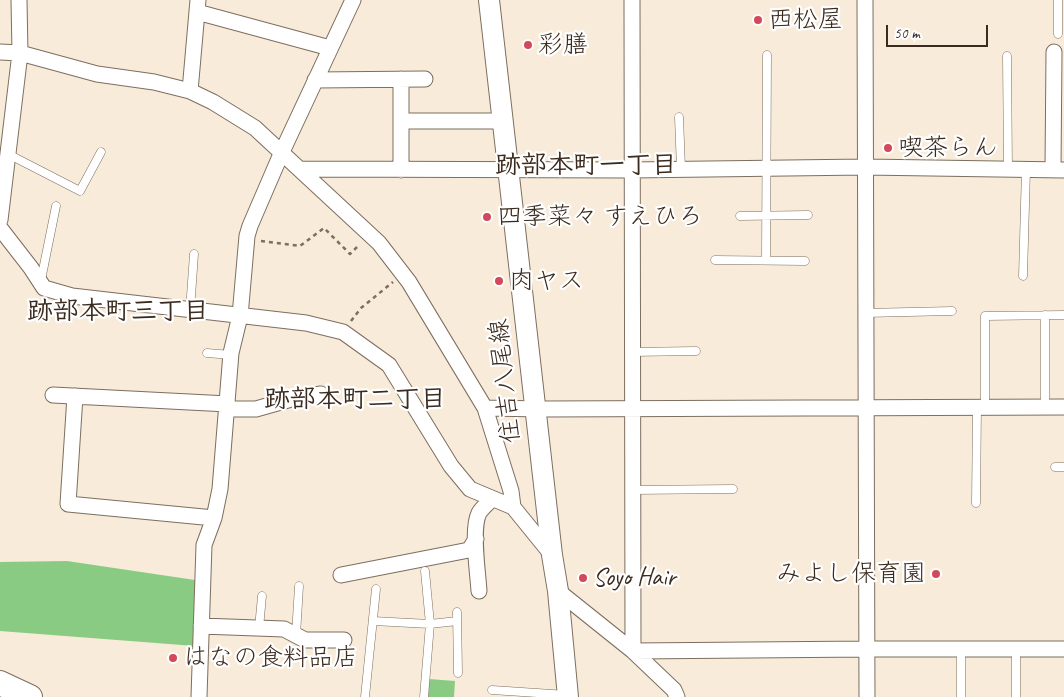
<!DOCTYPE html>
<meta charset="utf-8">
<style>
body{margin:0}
#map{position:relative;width:1064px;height:697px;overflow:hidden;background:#f8ebd9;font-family:Caveat,sans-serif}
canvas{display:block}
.scale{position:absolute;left:886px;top:25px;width:102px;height:22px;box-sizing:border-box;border:2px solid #3b2a1e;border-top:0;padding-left:6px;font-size:15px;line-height:18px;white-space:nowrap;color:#3b2a1e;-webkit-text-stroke:4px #fff;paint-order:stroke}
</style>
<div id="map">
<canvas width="1064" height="697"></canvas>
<div class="scale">50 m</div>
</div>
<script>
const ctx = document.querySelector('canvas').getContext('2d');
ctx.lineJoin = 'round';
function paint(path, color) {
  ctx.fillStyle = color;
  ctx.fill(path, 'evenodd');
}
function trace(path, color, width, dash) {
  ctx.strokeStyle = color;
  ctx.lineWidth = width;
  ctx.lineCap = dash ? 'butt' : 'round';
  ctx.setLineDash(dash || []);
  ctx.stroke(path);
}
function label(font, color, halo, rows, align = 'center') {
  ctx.font = font + ' Caveat,"Klee One",sans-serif';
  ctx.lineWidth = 4.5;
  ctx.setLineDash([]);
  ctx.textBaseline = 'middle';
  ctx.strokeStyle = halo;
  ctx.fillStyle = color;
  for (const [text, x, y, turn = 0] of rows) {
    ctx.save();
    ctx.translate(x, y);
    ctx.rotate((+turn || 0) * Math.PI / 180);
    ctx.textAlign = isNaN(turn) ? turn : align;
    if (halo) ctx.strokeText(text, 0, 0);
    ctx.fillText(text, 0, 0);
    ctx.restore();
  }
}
const green = new Path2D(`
 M67,561l128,19v66l-195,-15v-69z
 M429,679l26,2 -1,16h-26z`);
const path = new Path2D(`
 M261,241l39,5 24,-18 26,26 9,-9
 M351,321l10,-13 32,-26`);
const service = new Path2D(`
 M1058,34v-34
 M1007,56l1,113
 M679,117l2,52
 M8,154l72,37 21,-39
 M740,216l68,-1
 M715,260l90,1
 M766,260l1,-205
 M1023,276l3,-107
 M41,280l15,-74
 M190,310l4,-56
 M865,313l87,-2
 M1045,315v92
 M632,352l64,-1
 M207,353l24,2
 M985,407v-91l78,-1
 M1055,467h9
 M632,490l101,-1
 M976,503l1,-96
 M457,612l1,61
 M373,621l57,3 27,-3
 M259,628l3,-32
 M296,635l3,-49
 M961,649v48
 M1016,649v48
 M492,690l75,5
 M365,697l11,-108
 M424,697l6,-73 -5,-53`);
const minor = new Path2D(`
 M632,0l1,651
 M865,0l2,697
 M197,12l133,36
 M0,52l20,1 77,21 57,8 36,9 23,11 42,26 124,115 30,39 76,126 26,83 2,16
 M401,79v91
 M315,80l110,-1
 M190,91l8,-91
 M401,121h102
 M301,169l330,1 234,-3 199,3
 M1053,169l1,-117
 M0,220l20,-167 -1,-53
 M0,228l31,40 13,20 28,8 234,27 37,9 46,33 62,101 19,23 43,18 39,48
 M53,395l175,9
 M75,396l-7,108 146,14
 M485,408l59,1 520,-2
 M227,409h29l39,-11 26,-4
 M341,575l128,-25 7,-11
 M479,591c-1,-18 -8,-62 0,-78 3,-5 9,-10 13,-14
 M558,591l75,60 41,39 3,7
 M201,626l83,3 21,11h39
 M633,651l234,-2h197
 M199,697l5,-152 10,-27 6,-29 11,-136 9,-37 7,-80 3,-10 31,-72 72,-154`);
const secondary = new Path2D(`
 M489,0l63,555 6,36 10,106`);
const trunk = new Path2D(`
 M0,683l30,14`);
const markers = [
 [758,20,5,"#d1495b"],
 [528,45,5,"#d1495b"],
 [888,148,5,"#d1495b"],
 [487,217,5,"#d1495b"],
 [499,281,5,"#d1495b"],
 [936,574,5,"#d1495b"],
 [583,578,5,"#d1495b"],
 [173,658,5,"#d1495b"]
];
const poiNames = [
 ["西松屋",768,20],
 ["彩膳",538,45],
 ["喫茶らん",898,148],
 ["四季菜々 すえひろ",497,217],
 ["肉ヤス",509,281],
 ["みよし保育園",926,574,"right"],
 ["Soyo Hair",593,578],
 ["はなの食料品店",183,658]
];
const streetNames = [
 ["住吉八尾線",506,381,-96]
];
const neighbourhoodNames = [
 ["跡部本町一丁目",586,166],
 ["跡部本町三丁目",118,312],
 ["跡部本町二丁目",355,400]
];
paint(green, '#89cb83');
trace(service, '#7d6e5f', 9);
trace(minor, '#7d6e5f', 17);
trace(secondary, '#7d6e5f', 22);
trace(trunk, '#7d6e5f', 26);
trace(path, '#7d6e5f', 2.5, [4, 4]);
trace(service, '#fff', 8);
trace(minor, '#fff', 15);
trace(secondary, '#fff', 20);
trace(trunk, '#fff', 24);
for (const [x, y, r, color] of markers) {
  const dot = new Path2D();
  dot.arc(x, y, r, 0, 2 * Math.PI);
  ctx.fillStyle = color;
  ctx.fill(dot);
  trace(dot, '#fff', 2);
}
label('25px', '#3b2a1e', '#fff', poiNames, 'left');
label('25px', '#3b2a1e', '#fff', streetNames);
label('bold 26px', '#3b2a1e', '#fff', neighbourhoodNames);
</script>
